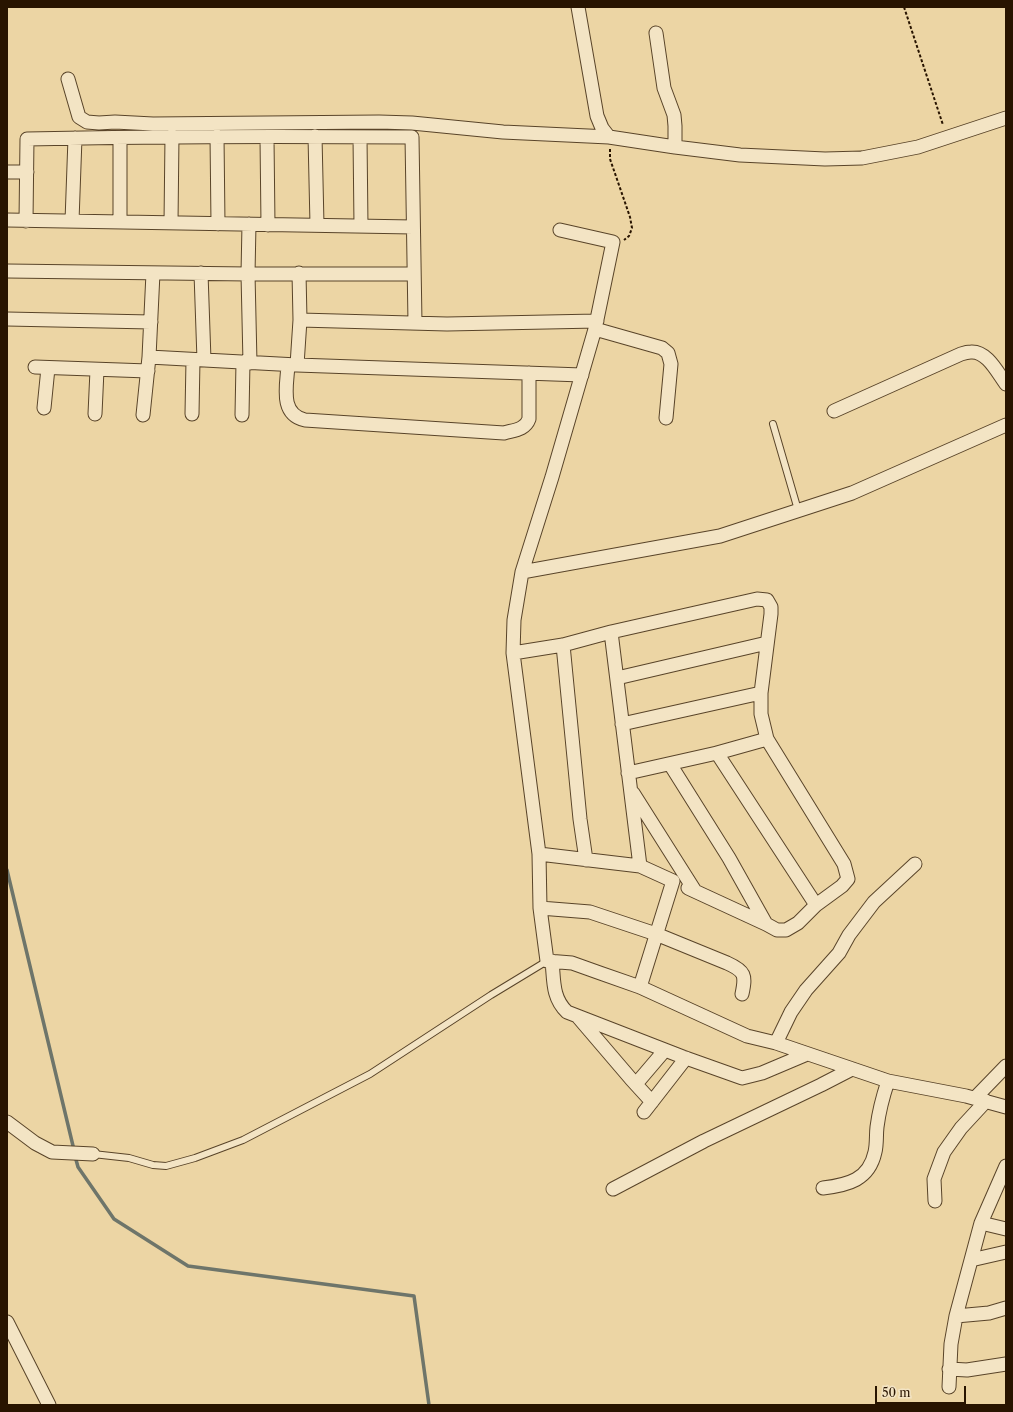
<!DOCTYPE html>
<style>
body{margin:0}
#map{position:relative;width:1013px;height:1412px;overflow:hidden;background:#ecd5a4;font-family:"Libre Caslon Text",serif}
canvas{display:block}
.frame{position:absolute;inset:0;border:8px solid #281400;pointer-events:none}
.scale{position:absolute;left:875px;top:1386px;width:91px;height:18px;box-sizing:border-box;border:2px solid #281400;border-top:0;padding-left:5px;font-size:12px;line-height:14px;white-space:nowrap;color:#281400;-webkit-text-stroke:3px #f3e4c4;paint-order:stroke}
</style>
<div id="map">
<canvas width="1013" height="1412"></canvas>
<div class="frame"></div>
<div class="scale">50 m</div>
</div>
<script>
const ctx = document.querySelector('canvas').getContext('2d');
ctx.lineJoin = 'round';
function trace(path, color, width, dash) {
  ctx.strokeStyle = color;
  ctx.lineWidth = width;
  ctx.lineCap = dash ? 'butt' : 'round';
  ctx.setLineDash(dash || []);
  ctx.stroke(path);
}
const stream = new Path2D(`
 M7,870l67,280
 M75,1156l3,11 36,52 74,47 226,30 15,109`);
const path = new Path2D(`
 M904,7l39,118
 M610,149v10l20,58 2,11 -3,8 -5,4`);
const lane = new Path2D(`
 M773,424l25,86
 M93,1154l36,4 24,7 13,1 29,-8 48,-18 127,-66 121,-79 56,-34`);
const street = new Path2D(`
 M578,7l19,109 5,12 7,9 66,10 65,8 85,4 37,-1 56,-11 88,-29
 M656,33l8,55 10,27 1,11v21
 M68,79l11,38 8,5 12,1 16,-1 38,2 226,-2 33,1 91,9 106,5
 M217,136l1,88
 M315,136l2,89
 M360,137l1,89
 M267,138l1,87
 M7,172h20
 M7,220l406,7
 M26,221l1,-82c128,-3 257,-3 385,-2l3,186
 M72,221l3,-83
 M120,222v-84
 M171,223l1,-87
 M249,224l-1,50 2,89
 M7,271l241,3h166
 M201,273l3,87
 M7,319l144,3
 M300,320l147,4 150,-3
 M595,329l67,19 6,5 3,11 -5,54
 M149,357l148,8 285,10
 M288,365c-1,20 -9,49 17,55l199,13c10,-3 21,-3 25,-14v-46
 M297,365l3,-45 -1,-47
 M35,367l113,4
 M44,408l4,-40
 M834,411l127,-57c3,-1 7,-2 10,-2 16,-1 26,20 35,32
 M95,414l2,-44
 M192,414l1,-54
 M143,415l6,-58 4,-84
 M242,415l1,-53
 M522,572l198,-36 132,-43 154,-68
 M611,632l29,234
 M563,645l17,174 6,41
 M513,653l1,-33 8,-48 30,-95 43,-148 18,-87 -53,-12
 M617,678l150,-35
 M622,724l139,-31
 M717,753l99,152
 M670,764l59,94 37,66 11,6h9l12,-7 18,-18 26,-19 6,-7 -4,-15 -77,-125
 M628,773l89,-20 50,-14 -6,-25v-21l10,-79v-7l-4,-7 -10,-1 -146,33 -48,13 -50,8 26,201 1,54 7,53 25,2 28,10 40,14 107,49 29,7 112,38 78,15 40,11
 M633,793l62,98
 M539,854l101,12 33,15 -33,106
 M688,888l78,36
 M540,908l50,4 66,22 71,29c18,8 19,12 15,31
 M552,961c2,19 0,37 15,51l116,45 59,21 20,-5 45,-19
 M578,1017l53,62 21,23
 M776,1043l15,-31 15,-22 33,-37 10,-18 25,-33 41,-38
 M636,1084l29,-34
 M975,1098l31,-32
 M644,1112l42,-54
 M7,1122l28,21 17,9 41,2
 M823,1188c25,-3 46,-8 52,-36 2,-8 1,-17 2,-25 2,-16 6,-31 11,-46
 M613,1189l91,-48 117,-56 31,-16
 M935,1201l-1,-22 10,-27 17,-24 25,-27
 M981,1223l25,6
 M971,1260l35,-8
 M956,1316l33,-3 17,-5
 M7,1322l42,83
 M949,1369l18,1 39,-6
 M949,1387l2,-43 5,-28 25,-93 25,-57`);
trace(stream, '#6e756a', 3.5);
trace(lane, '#594429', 8);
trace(street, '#594429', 15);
trace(path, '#281400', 2, [3, 2]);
trace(lane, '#f3e4c4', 6);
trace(street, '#f3e4c4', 13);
</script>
